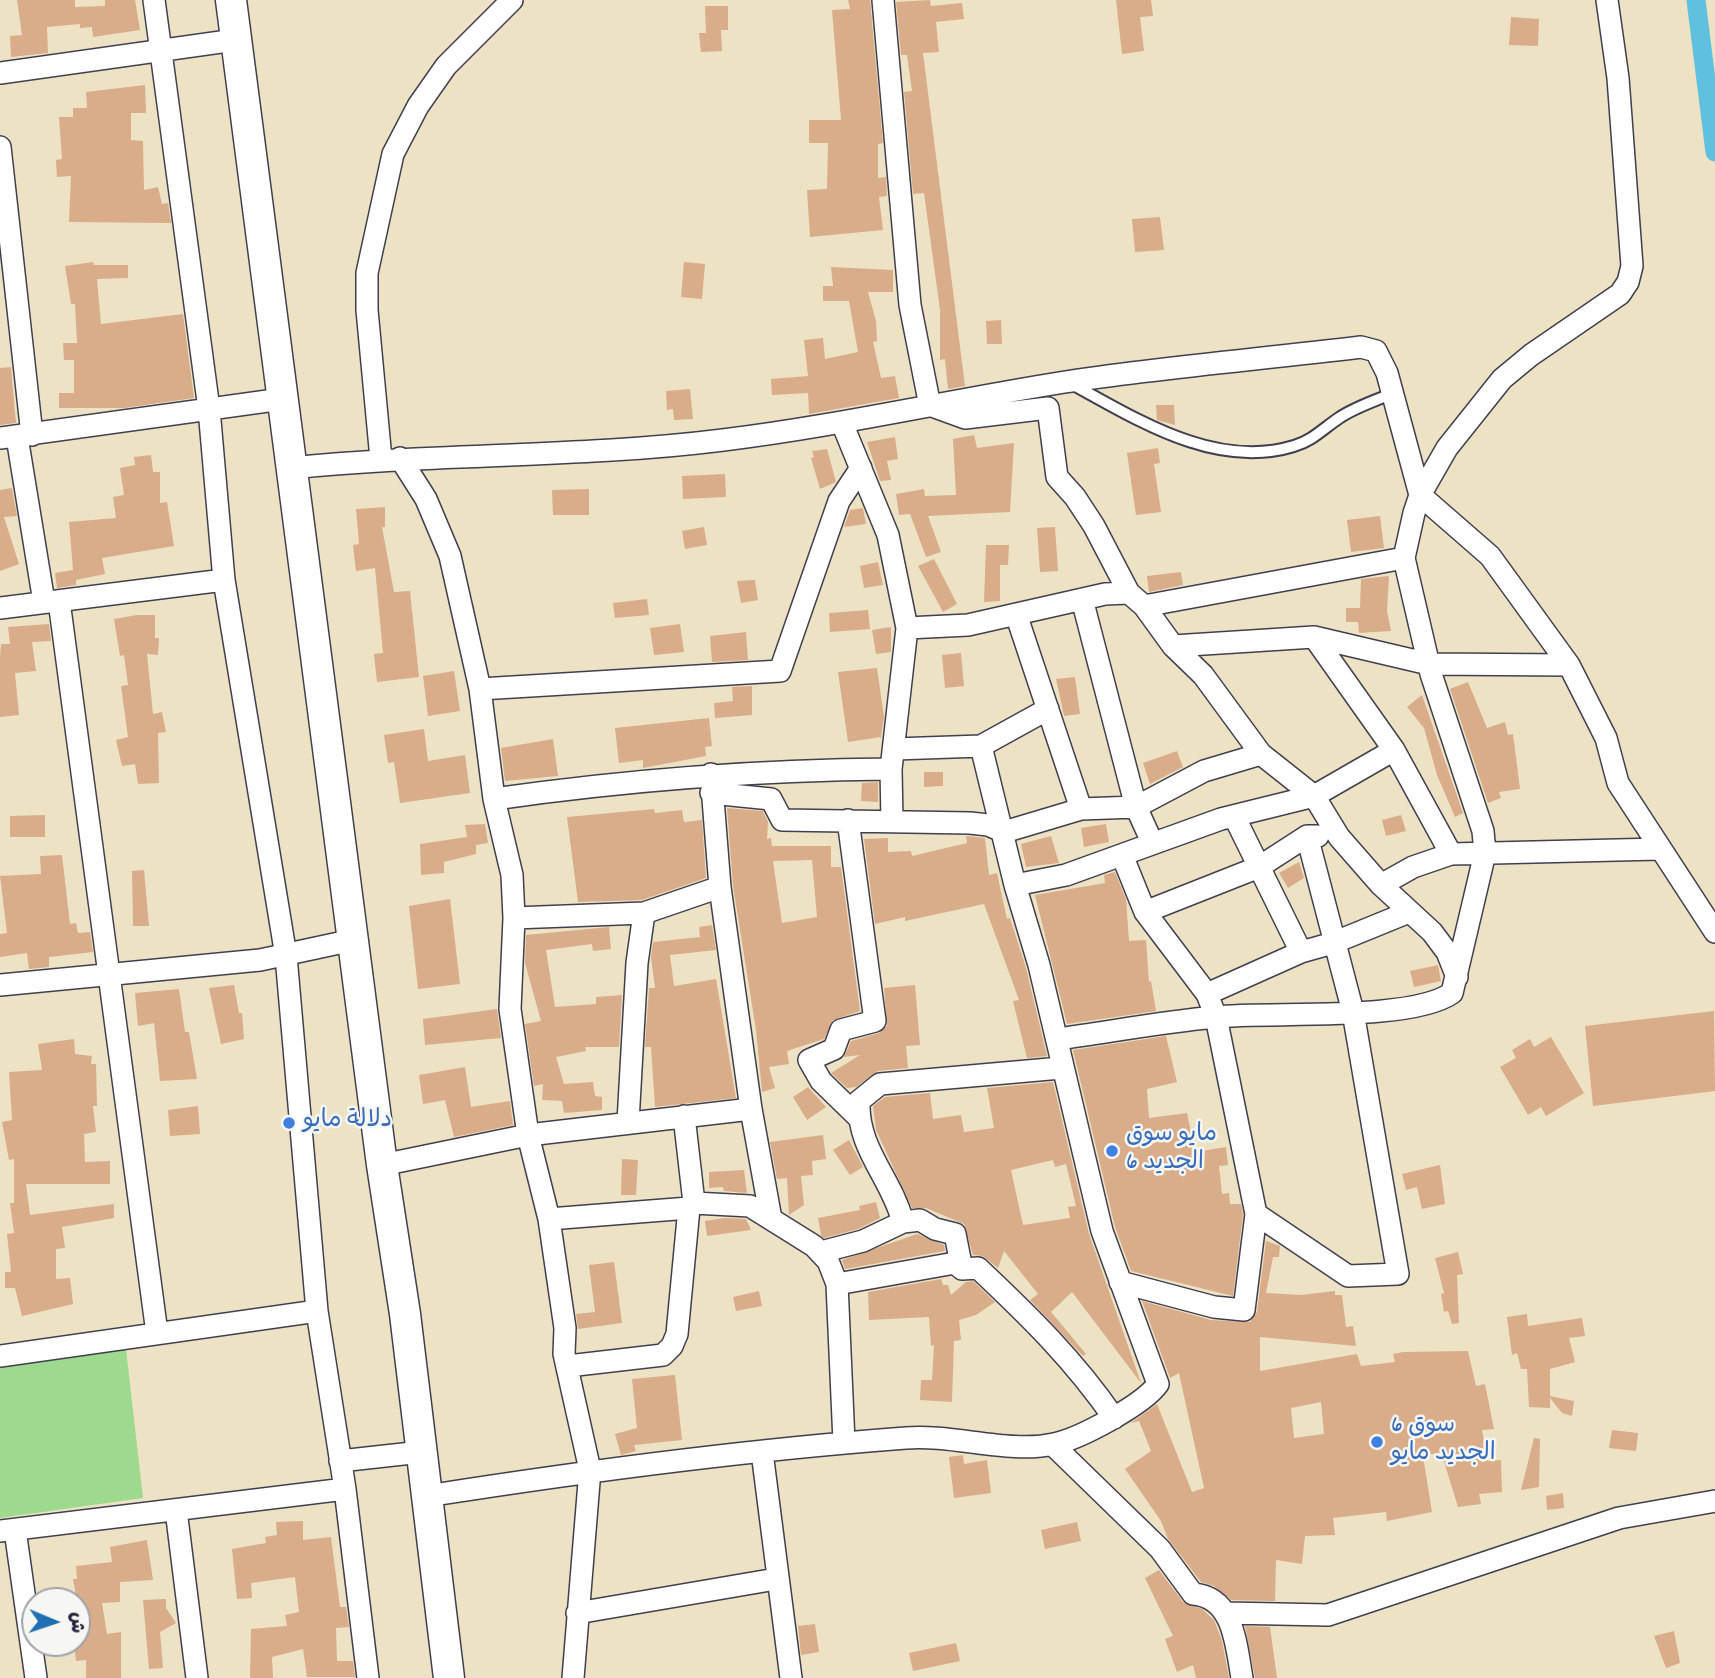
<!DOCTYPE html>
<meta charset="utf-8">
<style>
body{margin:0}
#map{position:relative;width:1715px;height:1678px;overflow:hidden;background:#ede2c4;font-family:Dekko,"Playpen Sans Arabic",sans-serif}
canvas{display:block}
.north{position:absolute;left:21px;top:1587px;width:70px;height:70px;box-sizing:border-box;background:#f6f6f2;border:2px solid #a1a1a9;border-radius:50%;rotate:92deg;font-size:19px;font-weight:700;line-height:28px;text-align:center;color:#22223b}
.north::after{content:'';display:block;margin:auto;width:24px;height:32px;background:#1f6fb2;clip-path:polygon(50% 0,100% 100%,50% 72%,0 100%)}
</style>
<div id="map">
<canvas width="1715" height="1678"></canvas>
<div class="north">ش</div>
</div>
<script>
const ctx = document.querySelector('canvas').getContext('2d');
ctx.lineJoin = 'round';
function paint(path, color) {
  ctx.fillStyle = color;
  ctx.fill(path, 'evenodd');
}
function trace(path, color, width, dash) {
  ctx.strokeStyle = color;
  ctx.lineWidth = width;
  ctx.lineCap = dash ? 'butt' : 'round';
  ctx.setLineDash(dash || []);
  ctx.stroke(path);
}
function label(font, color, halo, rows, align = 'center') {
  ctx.font = font + ' Dekko,"Playpen Sans Arabic",sans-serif';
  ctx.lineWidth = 5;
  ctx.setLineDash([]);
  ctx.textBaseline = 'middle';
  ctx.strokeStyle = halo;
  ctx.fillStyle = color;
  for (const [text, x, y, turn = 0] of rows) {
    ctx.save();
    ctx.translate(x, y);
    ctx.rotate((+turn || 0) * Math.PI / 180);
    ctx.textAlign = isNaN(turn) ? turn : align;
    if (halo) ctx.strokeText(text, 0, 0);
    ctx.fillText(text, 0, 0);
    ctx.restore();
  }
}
const green = new Path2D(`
 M126,1349l17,149 -143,20v-152z`);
const canal = new Path2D(`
 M1696,0l19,152`);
const building = new Path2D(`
 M17,0h58v7l30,-1v-6h30l5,30 -47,7 -1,-10 -12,1v-4l-33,3 1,26 -37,4 -1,-21 12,-1z
 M848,0h22l13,143 -5,1v34l8,-1 1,19 -8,1 4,33 -73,7 -3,-47 20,-1 1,-46h-19v-23h32l-9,-110 18,-1z
 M930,0l1,6 31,-3 2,16 -28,3 3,30 -16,1 42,333 -17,3 -3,-30 -5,1v-50l-16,-117 -11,1 -9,-102 8,-1 -5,-36h-6l-5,-53z
 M1116,0h35l2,16 -13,1 4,34 -22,3z
 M705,6h23v24h-7l1,21 -21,1 -2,-19h7z
 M1511,17l28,2 -1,27 -29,-1z
 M145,85l1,28h-15v27l12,1 1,49 14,-3 4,17 6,-1 3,20 -102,-1 2,-46 -14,1 -1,-17 6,-1 -3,-42h14v-9h14l-1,-16z
 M1160,217l4,33 -29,2 -3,-33z
 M93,262l1,3h34v13l-31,1 4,45 82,-10 11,84 -70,10h-65v-15h15v-33h-10l-1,-17h14l-2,-39h-4l-6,-38z
 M684,262l21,2 -3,35 -21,-2z
 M831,267l62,3v22h-25l8,29 1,20 -4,1 8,36 14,-2 4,22 -90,16 -1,-21 -36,2 -1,-16 37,-3 -4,-36 19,-2 2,21 33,-7 -9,-51h-26v-15h10z
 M1001,320l1,24h-15l-1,-23z
 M11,367l5,56 -16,2v-57z
 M690,389l3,30 -19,1 -1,-11 -6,1 -1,-19z
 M1156,405h18l1,20 -18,-5z
 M974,435l3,13 37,-5 -4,69 -82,4 13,36 -15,5 -16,-43 -11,1 -3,-21 28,-5 1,7 31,-1 -3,-56z
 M895,437l3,22 -11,2 4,19 -11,1 -13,-39z
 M1158,448l2,15 -6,1 7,48 -25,3 -9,-62z
 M827,449l9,33 -16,7 -9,-31 3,-1 -2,-6z
 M151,455l2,17h7v31l7,-1 7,44 -72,12 3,16 -29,6v5l-19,3 -2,-15 18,-3 -4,-48 47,-4 -3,-21 11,-2 -4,-27 15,-3 -1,-8z
 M725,474l1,23 -43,2 -1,-23z
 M12,488l5,28 -13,1 15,47 -19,7v-81z
 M589,489v26h-36l-1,-25z
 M385,507v20h-3l12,65 16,-1 9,86 -42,5 -3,-28 9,-1 -8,-85 -19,3 -3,-26 6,-1 -3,-35z
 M863,508l3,16 -22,3 6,-17z
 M1380,516l4,32 -33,4 -4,-32z
 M704,527l3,18 -22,4 -3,-18z
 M1055,527l3,44 -18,1 -3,-44z
 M986,545h23l-1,20h-8v36l-16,1z
 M934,559l23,45 -14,8 -25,-46z
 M878,562l5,23 -19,3 -4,-22z
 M1181,572l2,13 -34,7 -2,-16z
 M1389,576l-2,35 4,20 -32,2 -1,-11h-12v-14h14l1,-29z
 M755,580l3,20 -17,3 -4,-22z
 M647,599l2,16 -34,3 -2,-15z
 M868,610l2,19 -40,3 -1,-19z
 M137,615h18v23h4l-1,17 -11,-1 6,60 9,-2 4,20 -8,1 1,50 -21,1 -3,-20 -13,2 -6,-26 12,-3 -7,-51 7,-1 -4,-30 -4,1 -6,-37z
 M49,624l2,17 -19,1 4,29 -21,2 4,42 -19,2v-60l1,-13h9l-2,-17z
 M680,624l4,28 -30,3 -4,-27z
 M891,627v25l-15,2 -4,-24z
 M746,632l2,28 -36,2 -2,-26z
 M961,653l3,33 -19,2 -3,-33z
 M877,668l7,49 -3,20 -33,5 -10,-70z
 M454,671l6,40 -32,5 -5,-40z
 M1075,677l5,37 -16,2 -8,-37z
 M1468,682l19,46 18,-6 3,13 5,-1 7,55 -21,3 2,6 -13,5 -38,-114z
 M752,686v29l-37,3 -1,-15 19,-2 -1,-14z
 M1422,695l41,118 -8,4 -18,-42 -13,-47 -17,-21z
 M709,718l3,28 -7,1 1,9 -63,12v-8l-24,3 -4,-35z
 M424,729l4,32 37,-6 5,38 -70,10 -6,-41 -6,1 -4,-28z
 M553,739l5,37 -53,5 -4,-33z
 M1177,751l6,16 -33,17 -7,-21z
 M924,772h19v14l-19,1z
 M878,782v20l-17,-1 1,-18z
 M727,808l36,3 5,11 -1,17 4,-1 1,8h59v21h10l19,144 -27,9 -9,19 -37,12 2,13 -20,3 6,21 -13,4 -6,-62 -23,-144zM812,860l5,57 -35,6 -9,-62z
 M654,809l1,4 27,-3 2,12 18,-2 4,58 -64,22 -64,2 -11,-85z
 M45,815v22h-35v-21z
 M1401,815l5,16 -20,5 -4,-16z
 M485,824l3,19 -12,2v9l-32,8v11l-23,2 -1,-31 47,-7 -2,-12z
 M1106,824l3,18 -25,5 -3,-19z
 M966,836l19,2 4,37 8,-2 10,46 3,-1 16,50 21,88 -20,2 -14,-57 6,-1 -35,-96 -79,17v-4l-30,7 -11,-85 24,-1v14l23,-1 1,5 55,-13z
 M1051,836l8,27 -33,4 -5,-23z
 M62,855l8,69 6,-1 2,10 12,-1 3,20 -44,5v10l-20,2 -2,-16 -27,4v-23l7,-1 -7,-57 41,-2 -1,-18z
 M1299,862l5,16 -16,10 -9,-15z
 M144,870l5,56h-16l-1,-55z
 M1115,872l11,27 3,42 17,-1 3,42 2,-1 5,30 -89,13 -32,-129 70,-12 -1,-8z
 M450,899l10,85 -42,5 -9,-83z
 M712,925l4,25 -46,5 4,31 42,-7 20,119 -81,9 -4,-60h-6l4,-59h6l-4,-31 2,-15 47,-5 -1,-10z
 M609,927l2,22 -18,2 -1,-7 -46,6 9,57 41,-3v-7l26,-2 -3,52h-34l1,4 -30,6 8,27 29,-2 2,14 7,1v13l-38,3 -2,-12 -20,-1 1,-16 -9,2 -9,-62 16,-3 -16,-58 1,-28z
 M1438,965l3,16 -27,6 -4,-16z
 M234,985l5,28h3l2,26 -23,5 -12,-56z
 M915,985l5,60 -14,1 2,22 -30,3 -22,16 -9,1 -16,-15 29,-18 -16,2 7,-16 28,-8 8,-7 -3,-38z
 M179,989l6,43h4l8,47 -37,2 -6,-58 -16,3 -3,-33z
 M497,1009l4,29 -76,7 -2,-26z
 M1714,1011l1,80 -122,15 -8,-80z
 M1166,1036l11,46 -30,7 2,29 38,-5 8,39 31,-5 2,18 -9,1 3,28 7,-1 1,11h11l2,10 -10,82 -102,-25 -16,-44 -42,-177z
 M1551,1037l33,56 -38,23 -5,-9 -13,8 -28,-48 16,-9 -4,-8 18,-11 4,8z
 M74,1039l1,15 17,2 -1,8h5l1,42h-4l3,26 -12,2 1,28 25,-1v23h-84l4,31 84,-11v14l-52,9 3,21 -9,1v30l14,-1 3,26 -51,12 -7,-28h-10v-16h6l-4,-38 7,-1 -4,-30h4v-44l-5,1 -7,-38 10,-2 -3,-48 33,-2 -4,-26z
 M465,1067l6,40 39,-6 3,24 -59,12 -9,-37 -22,4 -4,-29z
 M1053,1082l36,152 52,149 -69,-91 -21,20 35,42 -3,2 -53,-56 8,-6 -34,-43 -6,17 -15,-12 -10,-1 -9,-31 -38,-16h-14l-36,-78 -3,-24 12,-9 45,-4 3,26 28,-4 3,17 30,-4 -7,-40zM1053,1160l2,7 11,-3 10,42 -8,1 2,11 -47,7 -12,-55z
 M808,1087l18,20 -19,13 -14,-23z
 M198,1106l2,28 -30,2 -2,-26z
 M823,1135l3,24 -14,2 1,14 -12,1 3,29 -15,10 -2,-37 -10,1 -7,-37z
 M849,1140l14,27 -13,8 -17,-25z
 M622,1159l16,1 -2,35h-15z
 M1440,1165l5,39 -23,5 -5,-22 -11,3 -4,-16z
 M744,1170l3,23 -23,-2 -1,-4 -14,1v-16z
 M876,1202l4,16 -22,11 -34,9 -3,-3 -3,-17 42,-8 -1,-4z
 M725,1218l21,1 5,11 -44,6 -2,-15z
 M917,1234l27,11 1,6 -100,18 -3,-9z
 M1266,1241l14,5 -1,11h-6l-7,36 35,2 34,-4v4h7l4,32 7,-1 3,20 -96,-9v34l97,-17 4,12 34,-4 -2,-8 10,-2 65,-1 8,35 9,-2 9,45 -12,1 6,31 13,-1 1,32 -23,2 2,10 -23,3 -17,-55 -18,4 9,56 -45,9 -1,-9 -53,6 2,17 -30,1 -3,28 -26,-4 -1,41 -44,-1 -17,-14 -13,-4 -33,-43 -7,-18 -36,-52 26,-18 -12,-30 -8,2 26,-19 35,88 12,-4 -25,-115 -9,5 -28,-77 69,19 39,2 7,-10zM1321,1402l3,32 -30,4 -3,-30z
 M1458,1252l5,22 -6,1 2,48 -7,1 -4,-13 -4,1 -3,-18 3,-1 -9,-35z
 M614,1262l8,61 -44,6 -2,-15 19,-2 -6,-47z
 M941,1279l2,6h5l3,10 15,-13 7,-1 22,21 -19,13 -17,5 2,20 -7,1 -2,61 -32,-2 1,-20h11l2,-35 -3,1 -2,-29 -60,3 -1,-28z
 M759,1291l3,15 -26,5 -3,-14z
 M1527,1314l1,12 54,-8 3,18 -16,2 6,24 -25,7v27l24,5 -2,15 -10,-3 -12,-15v10l-21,-1 -2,-38h-6l-4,-16 -5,2 -5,-38z
 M675,1375l7,65 -48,5 2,6 -15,4 -6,-21 22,-6 -5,-49z
 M1612,1430l26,3 -2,18 -27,-3z
 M1534,1438l6,1 -1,48 -18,3z
 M963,1455l1,9 23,-4 4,33 -37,5 -5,-41z
 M1563,1493l1,15 -17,2 -1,-14z
 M303,1521v19l28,-3 9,70h6l3,20 -13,1 1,33h16l2,16h-48l-4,-28 -31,8 1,21h-23l1,-49 36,-3 -2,-11 14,-3 -4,-35 -44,6 1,15 -15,1 -5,-50 34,-6 -1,-6 12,-2 -1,-13z
 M1077,1522l4,19 -36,8 -4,-19z
 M147,1540l6,40 -33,2v20l-18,1 5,31 14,-2v46h-35v-18l-10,1 -2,-18h3v-42l-4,-22h4l-1,-13 36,-4 -2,-15z
 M1159,1570l24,32 19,7 12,11 8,21 7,37h-33l-3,-13 -16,7 -12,-33 8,-3 -28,-58z
 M166,1599v9l10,15 -16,9 3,36 -14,1 -6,-69z
 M815,1624l4,28 -18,3 -3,-29z
 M1245,1626l25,1 7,51h-22z
 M1674,1631l6,32 -14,5 -12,-32z
 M956,1643l4,18 -47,10 -4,-18z`);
const lane = new Path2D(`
 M1072,384c66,36 144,86 222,62 18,-5 30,-18 45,-28 16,-11 36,-17 54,-25`);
const street = new Path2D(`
 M154,0l55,409 15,171 62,376 31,355 28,178 23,189
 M883,0l27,305 20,101
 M0,73l235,-33
 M0,147l32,288
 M932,406l33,12 83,-10 9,69 18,20 19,29 35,67 15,13 29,40 30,29 58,79 53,42 25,41 42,48 51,47 15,20 10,25
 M842,423l46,112 19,93 -16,141 1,52
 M17,437l27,165
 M0,438l282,-39
 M400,458l26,41 24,57 30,133 14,110 18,76 2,43 -4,91 18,126 21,84 16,109 -1,26 26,116 -17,208
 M381,459l-14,-149v-37l26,-119 25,-48 28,-40 66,-66
 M291,468c144,-15 289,-10 432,-28 115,-14 228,-40 342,-58 98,-15 198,-23 296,-35l15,4 11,22 33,122 70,61 79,109 37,73 12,45 97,149
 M1082,599l54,208 16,35
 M59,601l98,732
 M1144,606l260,-48
 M0,608l224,-28
 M1016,614l65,195
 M907,628l61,-3 137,-31 24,-1
 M1314,637l80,113 57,104
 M1173,646l141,-9 115,27 140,1
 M480,689l300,-18 59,-170 22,-33
 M895,749l86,-3 67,-37
 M711,774l9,113 31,222 20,110
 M711,793l60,6 11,21 188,3 18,2 16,7 77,-23 55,-2 68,-36 57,-17
 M494,799c133,-19 263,-29 397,-30
 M1234,816l67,136
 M848,820l27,201 -34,9 -7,19 -25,11 12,21 37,36
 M1015,885l51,-10 155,-56 93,-23 80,-46
 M1381,885l32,-18 38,-13 208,-5
 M1145,912l114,-45 48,-31h11
 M514,918l130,-5 76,-26
 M0,985l260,-25 93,-20
 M1207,994l94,-42 32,-9 76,-31
 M1057,1039c52,-7 105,-17 158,-22 56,-6 195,5 237,-24l33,-140 -2,-22 -52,-157 -27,-116 10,-45 6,-18 27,-47 55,-69 29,-24 89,-61 8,-12 4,-16 -14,-188 -11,-78
 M684,1116l10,87
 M628,1122l9,-159 7,-50
 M382,1165l146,-30 223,-26
 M1256,1214l92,62 50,-2 -45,-262 -46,-176
 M549,1219l140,-11 5,-5 56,3 64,40 14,15 9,23 7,158
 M903,1222c-12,-45 -46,-73 -44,-121l21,-17 181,-16
 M821,1252l42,-11 40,-19 17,-2 15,9 20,5 7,35
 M1120,1282l94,25 30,3 12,-96 -40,-197 -9,-23 -62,-82 -23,-57
 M837,1284l118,-21 7,6 16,-1c51,48 96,92 136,150
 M0,1356l317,-45
 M568,1366l95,-11 9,-9 5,-12 12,-126
 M1053,1445l107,104 33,45c41,3 43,51 49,84
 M762,1452l29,226
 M340,1461l81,-9
 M427,1496c159,-25 319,-46 479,-58 46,-4 104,16 148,6 25,-5 89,-39 104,-60l-56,-153 -63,-266 -24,-80 -34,-139
 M176,1510l21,168
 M15,1530l21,148
 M0,1531l345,-42
 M577,1613l199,-34
 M1227,1613l101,2 291,-97 96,-17`);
const secondary = new Path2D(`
 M231,0l151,1165 23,149 44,364`);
const markers = [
 [289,1123,7,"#3f7fe0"],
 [1112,1151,7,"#3f7fe0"],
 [1377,1442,7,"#3f7fe0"]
];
const shopNames = [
 ["دلالة مايو",303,1123],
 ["مايو سوق",1126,1137],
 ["6 الجديد",1126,1165],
 ["سوق 6",1391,1428],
 ["الجديد مايو",1391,1456]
];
paint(green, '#9eda8d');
trace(canal, '#60c1de', 19);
paint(building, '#d9ad8a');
trace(lane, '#403f50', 14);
trace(street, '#403f50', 24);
trace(secondary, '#403f50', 33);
trace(lane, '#fff', 10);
trace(street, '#fff', 21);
trace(secondary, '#fff', 30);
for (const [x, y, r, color] of markers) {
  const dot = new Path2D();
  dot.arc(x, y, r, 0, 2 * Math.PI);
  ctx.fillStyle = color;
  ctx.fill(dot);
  trace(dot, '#f6f6f2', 2.5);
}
label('24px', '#366cbe', '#f6f6f2', shopNames, 'left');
</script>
